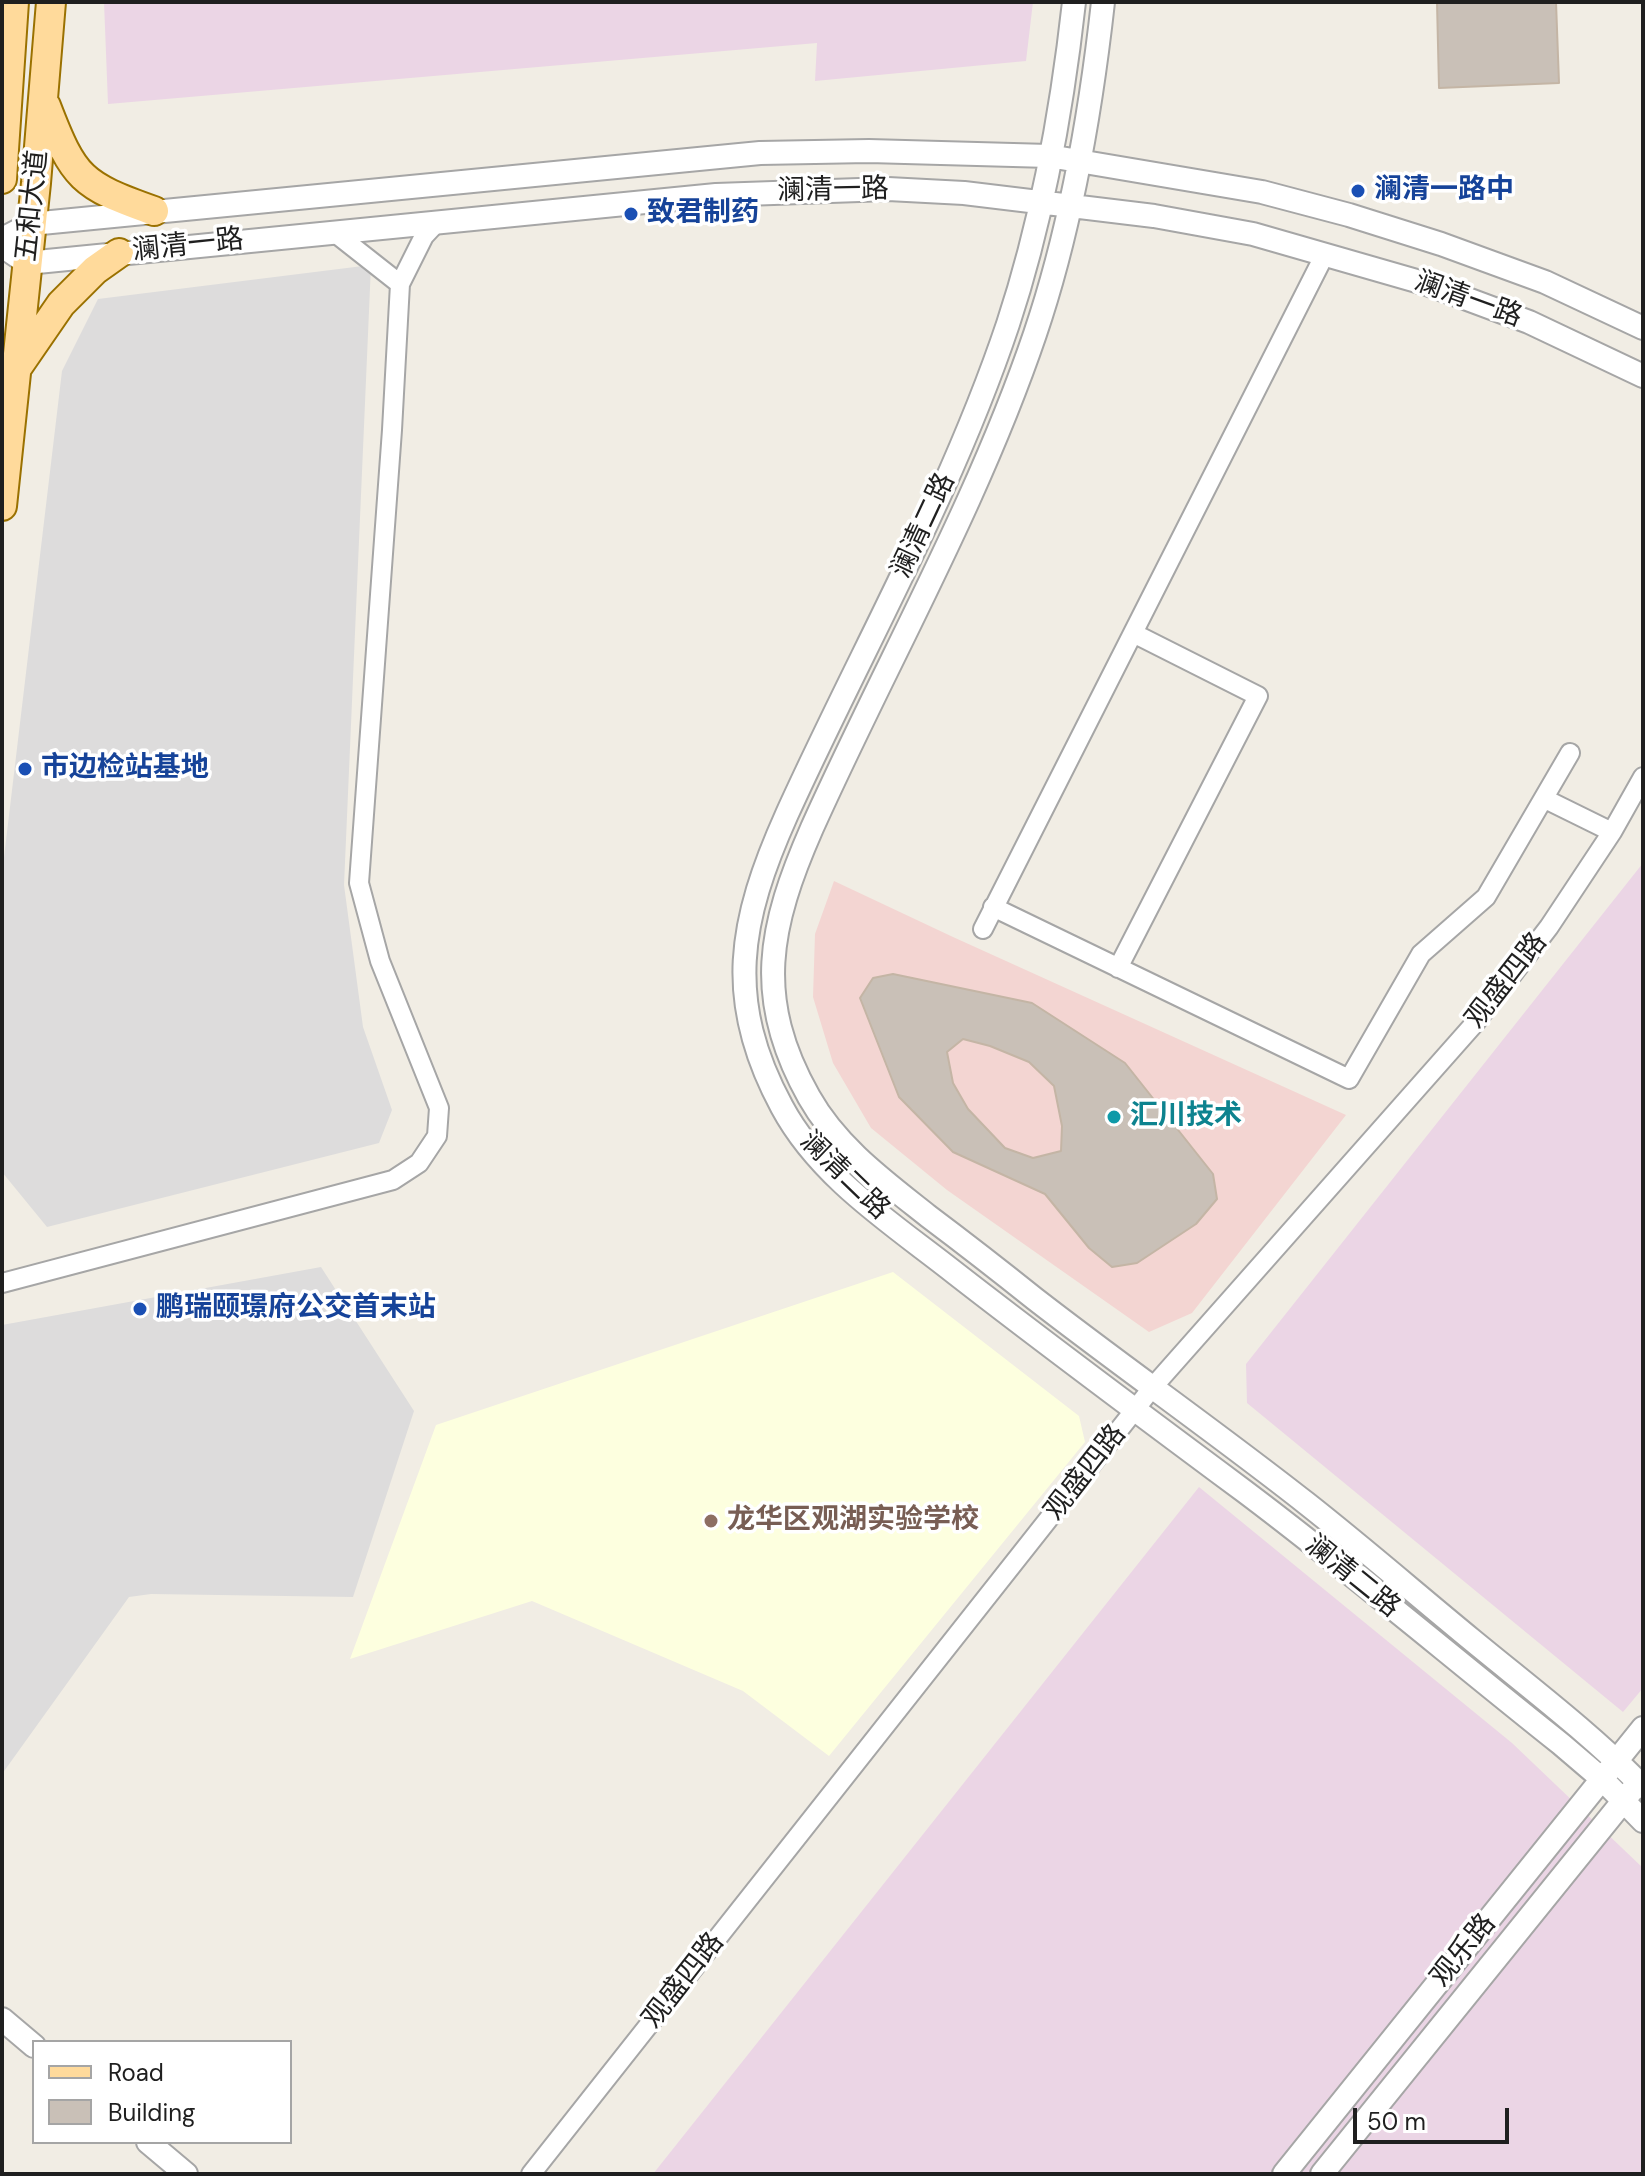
<!DOCTYPE html>
<meta charset="utf-8">
<style>
body{margin:0}
#map{position:relative;width:1645px;height:2176px;overflow:hidden;background:#f1ede4;font-family:"DM Sans",sans-serif}
canvas{display:block}
.frame{position:absolute;inset:0;border:4px solid #1f1f1f;pointer-events:none}
.legend{position:absolute;left:32px;top:2040px;width:260px;height:104px;box-sizing:border-box;background:#fff;border:2px solid #a5a5a5;margin:0;padding:10px 14px;list-style:none;font-size:24px;color:#1f1f1f}
.legend li{display:flex;align-items:center;gap:16px;height:40px}
.legend b{width:40px;border:2px solid #a5a5a5}
.scale{position:absolute;left:1353px;top:2108px;width:156px;height:36px;box-sizing:border-box;border:4px solid #1f1f1f;border-top:0;padding-left:10px;font-size:24px;line-height:28px;white-space:nowrap;color:#1f1f1f;-webkit-text-stroke:6px #fff;paint-order:stroke}
</style>
<div id="map">
<canvas width="1645" height="2176"></canvas>
<div class="frame"></div>
<ul class="legend">
<li><b style="height:10px;background:#ffda9b"></b>Road</li>
<li><b style="height:22px;background:#c9c0b7"></b>Building</li>
</ul>
<div class="scale">50 m</div>
</div>
<script>
const ctx = document.querySelector('canvas').getContext('2d');
ctx.lineJoin = 'round';
function paint(path, color) {
  ctx.fillStyle = color;
  ctx.fill(path, 'evenodd');
}
function trace(path, color, width, dash) {
  ctx.strokeStyle = color;
  ctx.lineWidth = width;
  ctx.lineCap = dash ? 'butt' : 'round';
  ctx.setLineDash(dash || []);
  ctx.stroke(path);
}
function label(font, color, halo, rows, align = 'center') {
  ctx.font = font + ' "DM Sans","Noto Sans SC",sans-serif';
  ctx.lineWidth = 7;
  ctx.setLineDash([]);
  ctx.textBaseline = 'middle';
  ctx.strokeStyle = halo;
  ctx.fillStyle = color;
  for (const [text, x, y, turn = 0] of rows) {
    ctx.save();
    ctx.translate(x, y);
    ctx.rotate((+turn || 0) * Math.PI / 180);
    ctx.textAlign = isNaN(turn) ? turn : align;
    if (halo) ctx.strokeText(text, 0, 0);
    ctx.fillText(text, 0, 0);
    ctx.restore();
  }
}
const residential = new Path2D(`
 M371,265l-27,620 19,142 29,83 -13,33 -332,84 -45,-55v-298l60,-503 36,-72z
 M321,1267l93,144 -61,186 -202,-3 -22,3 -127,177v-449z`);
const commercial = new Path2D(`
 M834,881l119,56 393,178 -154,198 -43,19 -202,-142 -76,-62 -38,-65 -20,-66 2,-63z`);
const industrial = new Path2D(`
 M104,2h929l-7,59 -211,20 2,-38 -709,61z
 M1643,863v825l-20,24 -376,-309 -1,-39z
 M1199,1487l313,256 131,125v306h-990z`);
const education = new Path2D(`
 M893,1272l186,144 6,26 -256,314 -86,-65 -211,-90 -182,58 86,-234z`);
const building = new Path2D(`
 M1437,2h119l3,81 -120,5z
 M893,974l139,29 93,60 88,111 4,25 -21,25 -59,39 -25,4 -23,-19 -44,-54 -92,-42 -54,-55 -39,-99 13,-20zM963,1039l27,7 39,16 25,24 8,40 -1,25 -28,7 -28,-10 -37,-39 -15,-26 -6,-31z`);
const minor = new Path2D(`
 M334,232l66,52
 M1545,799l67,33
 M993,907l356,172 72,-125 65,-57 84,-144
 M983,929l342,-675
 M1118,968l140,-272 -125,-63
 M2,1283l391,-103 26,-17 18,-27 2,-28 -59,-147 -21,-78 33,-453 8,-146 24,-48 14,-15
 M531,2174l621,-786 323,-365 74,-96 63,-95 31,-55`);
const tertiary = new Path2D(`
 M1074,2c-12,108 -32,219 -66,322 -57,170 -147,327 -221,490 -48,107 -63,186 -5,293 38,71 111,117 173,166 95,74 192,146 289,218 108,81 211,169 317,253l41,35 41,42
 M1103,2c-12,108 -33,229 -68,332 -58,171 -149,329 -223,494 -43,98 -59,170 -3,269 28,50 75,84 119,119 36,27 72,55 107,83 89,69 182,134 271,204 56,44 110,91 166,137 57,47 118,93 171,147
 M2,239l29,-15 729,-71 109,-2 180,5 213,36 87,23 92,29 104,38 98,46
 M2,246l25,17 689,-68 172,-6 76,4 190,23 99,18 174,50 102,38 114,54
 M2,2019l32,27
 M148,2142l38,32
 M1284,2174l359,-446
 M1322,2174l311,-385`);
const primary = new Path2D(`
 M46,106c28,73 35,79 108,105
 M2,179l12,-177
 M19,365l42,-61 34,-34 24,-17
 M2,506l34,-323 15,-181`);
const markers = [
 [1358,191,8,"#1a4fb4"],
 [631,214,8,"#1a4fb4"],
 [25,769,8,"#1a4fb4"],
 [1114,1117,8,"#0f9aa8"],
 [140,1309,8,"#1a4fb4"],
 [711,1521,8,"#8d6e63"]
];
const streetNames = [
 ["澜清一路",833,191,-1],
 ["五和大道",33,206,-84],
 ["澜清一路",188,246,-6],
 ["澜清一路",1468,300,20],
 ["澜清二路",924,526,-65],
 ["观盛四路",1507,981,-52],
 ["澜清二路",844,1176,44],
 ["观盛四路",1086,1473,-52],
 ["澜清二路",1352,1577,39],
 ["观乐路",1464,1951,-51],
 ["观盛四路",684,1981,-52]
];
const transitNames = [
 ["澜清一路中",1374,191],
 ["致君制药",647,214],
 ["市边检站基地",41,769],
 ["鹏瑞颐璟府公交首末站",156,1309]
];
const cultureNames = [
 ["汇川技术",1130,1117]
];
const educationNames = [
 ["龙华区观湖实验学校",727,1521]
];
paint(residential, '#dddcdc');
paint(commercial, '#f3d5d2');
paint(industrial, '#ebd5e5');
paint(education, '#fdffdf');
paint(building, '#c9c0b7');
trace(building, '#c4b5a5', 2);
trace(minor, '#a6a6a6', 22);
trace(tertiary, '#a6a6a6', 26);
trace(primary, '#9a7100', 32);
trace(minor, '#fff', 18);
trace(tertiary, '#fff', 22);
trace(primary, '#ffda9b', 28);
for (const [x, y, r, color] of markers) {
  const dot = new Path2D();
  dot.arc(x, y, r, 0, 2 * Math.PI);
  ctx.fillStyle = color;
  ctx.fill(dot);
  trace(dot, '#fff', 3);
}
label('28px', '#1f1f1f', '#fff', streetNames);
label('bold 28px', '#164399', '#fff', transitNames, 'left');
label('bold 28px', '#0d838f', '#fff', cultureNames, 'left');
label('bold 28px', '#785e54', '#fff', educationNames, 'left');
</script>
